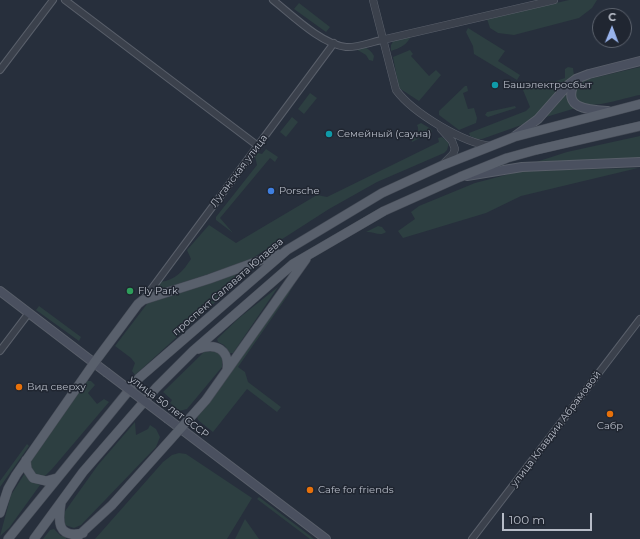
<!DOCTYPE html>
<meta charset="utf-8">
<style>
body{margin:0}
#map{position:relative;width:640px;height:539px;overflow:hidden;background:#272f3c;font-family:Montserrat,sans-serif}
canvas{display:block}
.north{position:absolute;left:592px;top:8px;width:40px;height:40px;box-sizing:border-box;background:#202631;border:1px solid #5c626d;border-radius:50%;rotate:1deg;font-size:11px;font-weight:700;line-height:16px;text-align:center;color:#b7bcc7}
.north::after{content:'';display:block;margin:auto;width:14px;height:18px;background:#98b3ec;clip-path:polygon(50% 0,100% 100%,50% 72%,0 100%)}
.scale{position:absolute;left:502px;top:513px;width:90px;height:18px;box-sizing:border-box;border:2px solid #b7bcc7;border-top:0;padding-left:5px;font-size:12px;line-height:14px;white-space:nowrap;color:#b7bcc7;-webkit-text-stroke:3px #202631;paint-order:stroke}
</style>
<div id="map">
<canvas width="640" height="539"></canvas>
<div class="north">С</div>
<div class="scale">100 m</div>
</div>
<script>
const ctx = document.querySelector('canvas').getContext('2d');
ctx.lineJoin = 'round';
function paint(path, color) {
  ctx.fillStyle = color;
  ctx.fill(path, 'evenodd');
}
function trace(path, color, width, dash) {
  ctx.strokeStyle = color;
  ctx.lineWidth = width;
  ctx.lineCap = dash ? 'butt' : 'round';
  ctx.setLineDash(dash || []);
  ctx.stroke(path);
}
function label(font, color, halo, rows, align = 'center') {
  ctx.font = font + ' Montserrat,sans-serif';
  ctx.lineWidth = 3;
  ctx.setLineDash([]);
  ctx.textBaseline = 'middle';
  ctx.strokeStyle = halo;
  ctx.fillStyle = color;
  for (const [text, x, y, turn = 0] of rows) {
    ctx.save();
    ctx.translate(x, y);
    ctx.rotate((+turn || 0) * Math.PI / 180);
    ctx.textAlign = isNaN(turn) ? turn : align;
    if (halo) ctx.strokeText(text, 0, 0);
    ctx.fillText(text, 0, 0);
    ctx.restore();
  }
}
const green = new Path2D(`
 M569,0h28l-5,8 -13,10 -65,17 -16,-2 -8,-5 -3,-9z
 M299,3l31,24 -4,5 -32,-23z
 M468,28l37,23 -7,10 22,14 -3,5 -43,-26 -1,-8 -7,-14z
 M411,36c-4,9 -11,12 -20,15v-6l3,-5z
 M361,46c6,2 10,4 13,10l-1,5 -4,-1 -3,-5 -10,-6z
 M410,50l3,4 -2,2 18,20 7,-6 5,5 -22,26 -20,-13 -6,-31z
 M568,67l5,1 1,8 -39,42 -8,5 -45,16h-5l-7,-3 -1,-3 57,-22 4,-4 -7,-17 6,-4v-3l27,-2 9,-3v-9z
 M640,67v28c-13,2 -52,16 -62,7 -3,-3 -3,-8 -4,-12l3,-5 8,-5z
 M465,86h2l1,5 -5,2 5,16 6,-1 3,10 -1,5 -17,7 -20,-15v-4z
 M568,92v8l8,8 -30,9z
 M310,93l7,5 -13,16 -6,-5z
 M515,106l1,2 -28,9 -3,-2 2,-3z
 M292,117l6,5 -12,15 -6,-5z
 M421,123l10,6 1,3 -20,10 -1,-3c6,-3 9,-8 6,-14z
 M640,136v23l-107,4 34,-11z
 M442,137l7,6 -2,7 -3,3 -67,29 -48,27 -81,52 -97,32 9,-11c16,-2 23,-11 31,-23l-4,-9 22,-25 27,18 81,-48 10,2 112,-55 -1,-4z
 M266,149l12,8 -3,5 -5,-4 -50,60 13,15 -17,-13v-3l41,-52 -2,-9 3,-3 4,1z
 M638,168l-117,28 -35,17 -83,25 -5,-7 17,-12 -4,-7 8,-6 56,-23 46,-12z
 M378,226l4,1 4,5c-6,5 -13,-1 -20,0z
 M255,266l-120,109 -3,-4 3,-8 -4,-5 -16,-12 32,-42 8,-6z
 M290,283l3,3 -5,9 -50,72 7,5 3,10 33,25 -4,5 -30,-23 -34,43 -15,-12 -1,-3z
 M278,287l-45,66h-3l-6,-8 -6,-3 -1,-3 22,-21z
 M39,306l42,31 -2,4 -43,-31z
 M214,349l8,8v10l-35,42 -8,2 -9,-8 2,-3 -9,-8 42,-41z
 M87,381h4l4,4 -7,8 9,11 7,-5 5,3 -57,67 -8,8 -8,-2 -5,-4 -2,-11 53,-76z
 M135,422l1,13 12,-6 2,-4 6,4 4,8 -4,10 -75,78 -7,3 -9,-3 -2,-11 35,-49z
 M27,444l2,2 -29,41v-6z
 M179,453l7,1 66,44 -25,41h-132l68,-77 9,-7z
 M25,473l5,7 10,5 -31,43 -9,8 11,-41z
 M259,497l50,38 5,4h-4l-53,-40z
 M245,519l14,20h-24z
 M54,529l7,7h5v3h-23l7,-9z`);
const minor = new Path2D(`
 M65,0l193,146
 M273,0c19,15 48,44 73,47 11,1 25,-5 36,-7
 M0,70l53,-70
 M144,299l190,-256
 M0,351l28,-37
 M472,539l168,-220`);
const tertiary = new Path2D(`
 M373,0l23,90c17,23 67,53 95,56
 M382,40l172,-40
 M441,129l11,12 3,8 -2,5 -9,9`);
const secondary = new Path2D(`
 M575,82c-14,27 14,28 33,29
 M515,136l23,-17 30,-34 8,-6 13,-5 51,-13
 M467,176l55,-9 118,-5
 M0,291l106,81
 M168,419l158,120`);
const primary = new Path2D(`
 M198,349c18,-7 32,1 29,21
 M26,460l1,9 6,9 13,3 11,-3
 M61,503c-3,18 -4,36 22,30
 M0,513l8,-24 8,-14 78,-112 44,-59 5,-4 66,-21 69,-25
 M8,539l131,-161 148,-128 95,-57 61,-28 71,-28 126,-33
 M34,539l49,-67 73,-84 37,-37 100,-87 91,-53 76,-34 47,-19 29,-8 104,-24
 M75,539l37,-34 94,-105 100,-141`);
const secondaryBridge = new Path2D(`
 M106,372l62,47`);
const markers = [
 [495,85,4,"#0f9aa8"],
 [329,134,4,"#0f9aa8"],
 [271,191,4,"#3f7fe0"],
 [130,291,4,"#2e9e5b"],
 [19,387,4,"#e8710a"],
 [610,414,4,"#e8710a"],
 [310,490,4,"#e8710a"]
];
const poiNames = [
 ["Башэлектросбыт",503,85],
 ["Семейный (сауна)",337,134],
 ["Porsche",279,191],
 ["Fly Park",138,291],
 ["Вид сверху",27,387],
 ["Сабр",610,426,"center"],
 ["Cafe for friends",318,490]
];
const streetNames = [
 ["Луганская улица",239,171,-53],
 ["проспект Салавата Юлаева",228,287,-41],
 ["улица 50 лет СССР",169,407,37],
 ["улица Клавдии Абрамовой",556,429,-53]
];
paint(green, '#2d3f41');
trace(minor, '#595f6a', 8);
trace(tertiary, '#595f6a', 8);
trace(secondary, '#595f6a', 10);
trace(primary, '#444a55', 10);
trace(minor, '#3b414c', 6);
trace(tertiary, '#3b414c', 7);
trace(secondary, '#4a505f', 8);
trace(primary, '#59606c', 9);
trace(secondaryBridge, '#595f6a', 10, []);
trace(secondaryBridge, '#4a505f', 8);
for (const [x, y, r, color] of markers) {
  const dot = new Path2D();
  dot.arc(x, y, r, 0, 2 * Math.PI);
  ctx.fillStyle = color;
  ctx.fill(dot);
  trace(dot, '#202631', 1.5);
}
label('10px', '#b7bcc7', '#202631', poiNames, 'left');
label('10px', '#b7bcc7', '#202631', streetNames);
</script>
